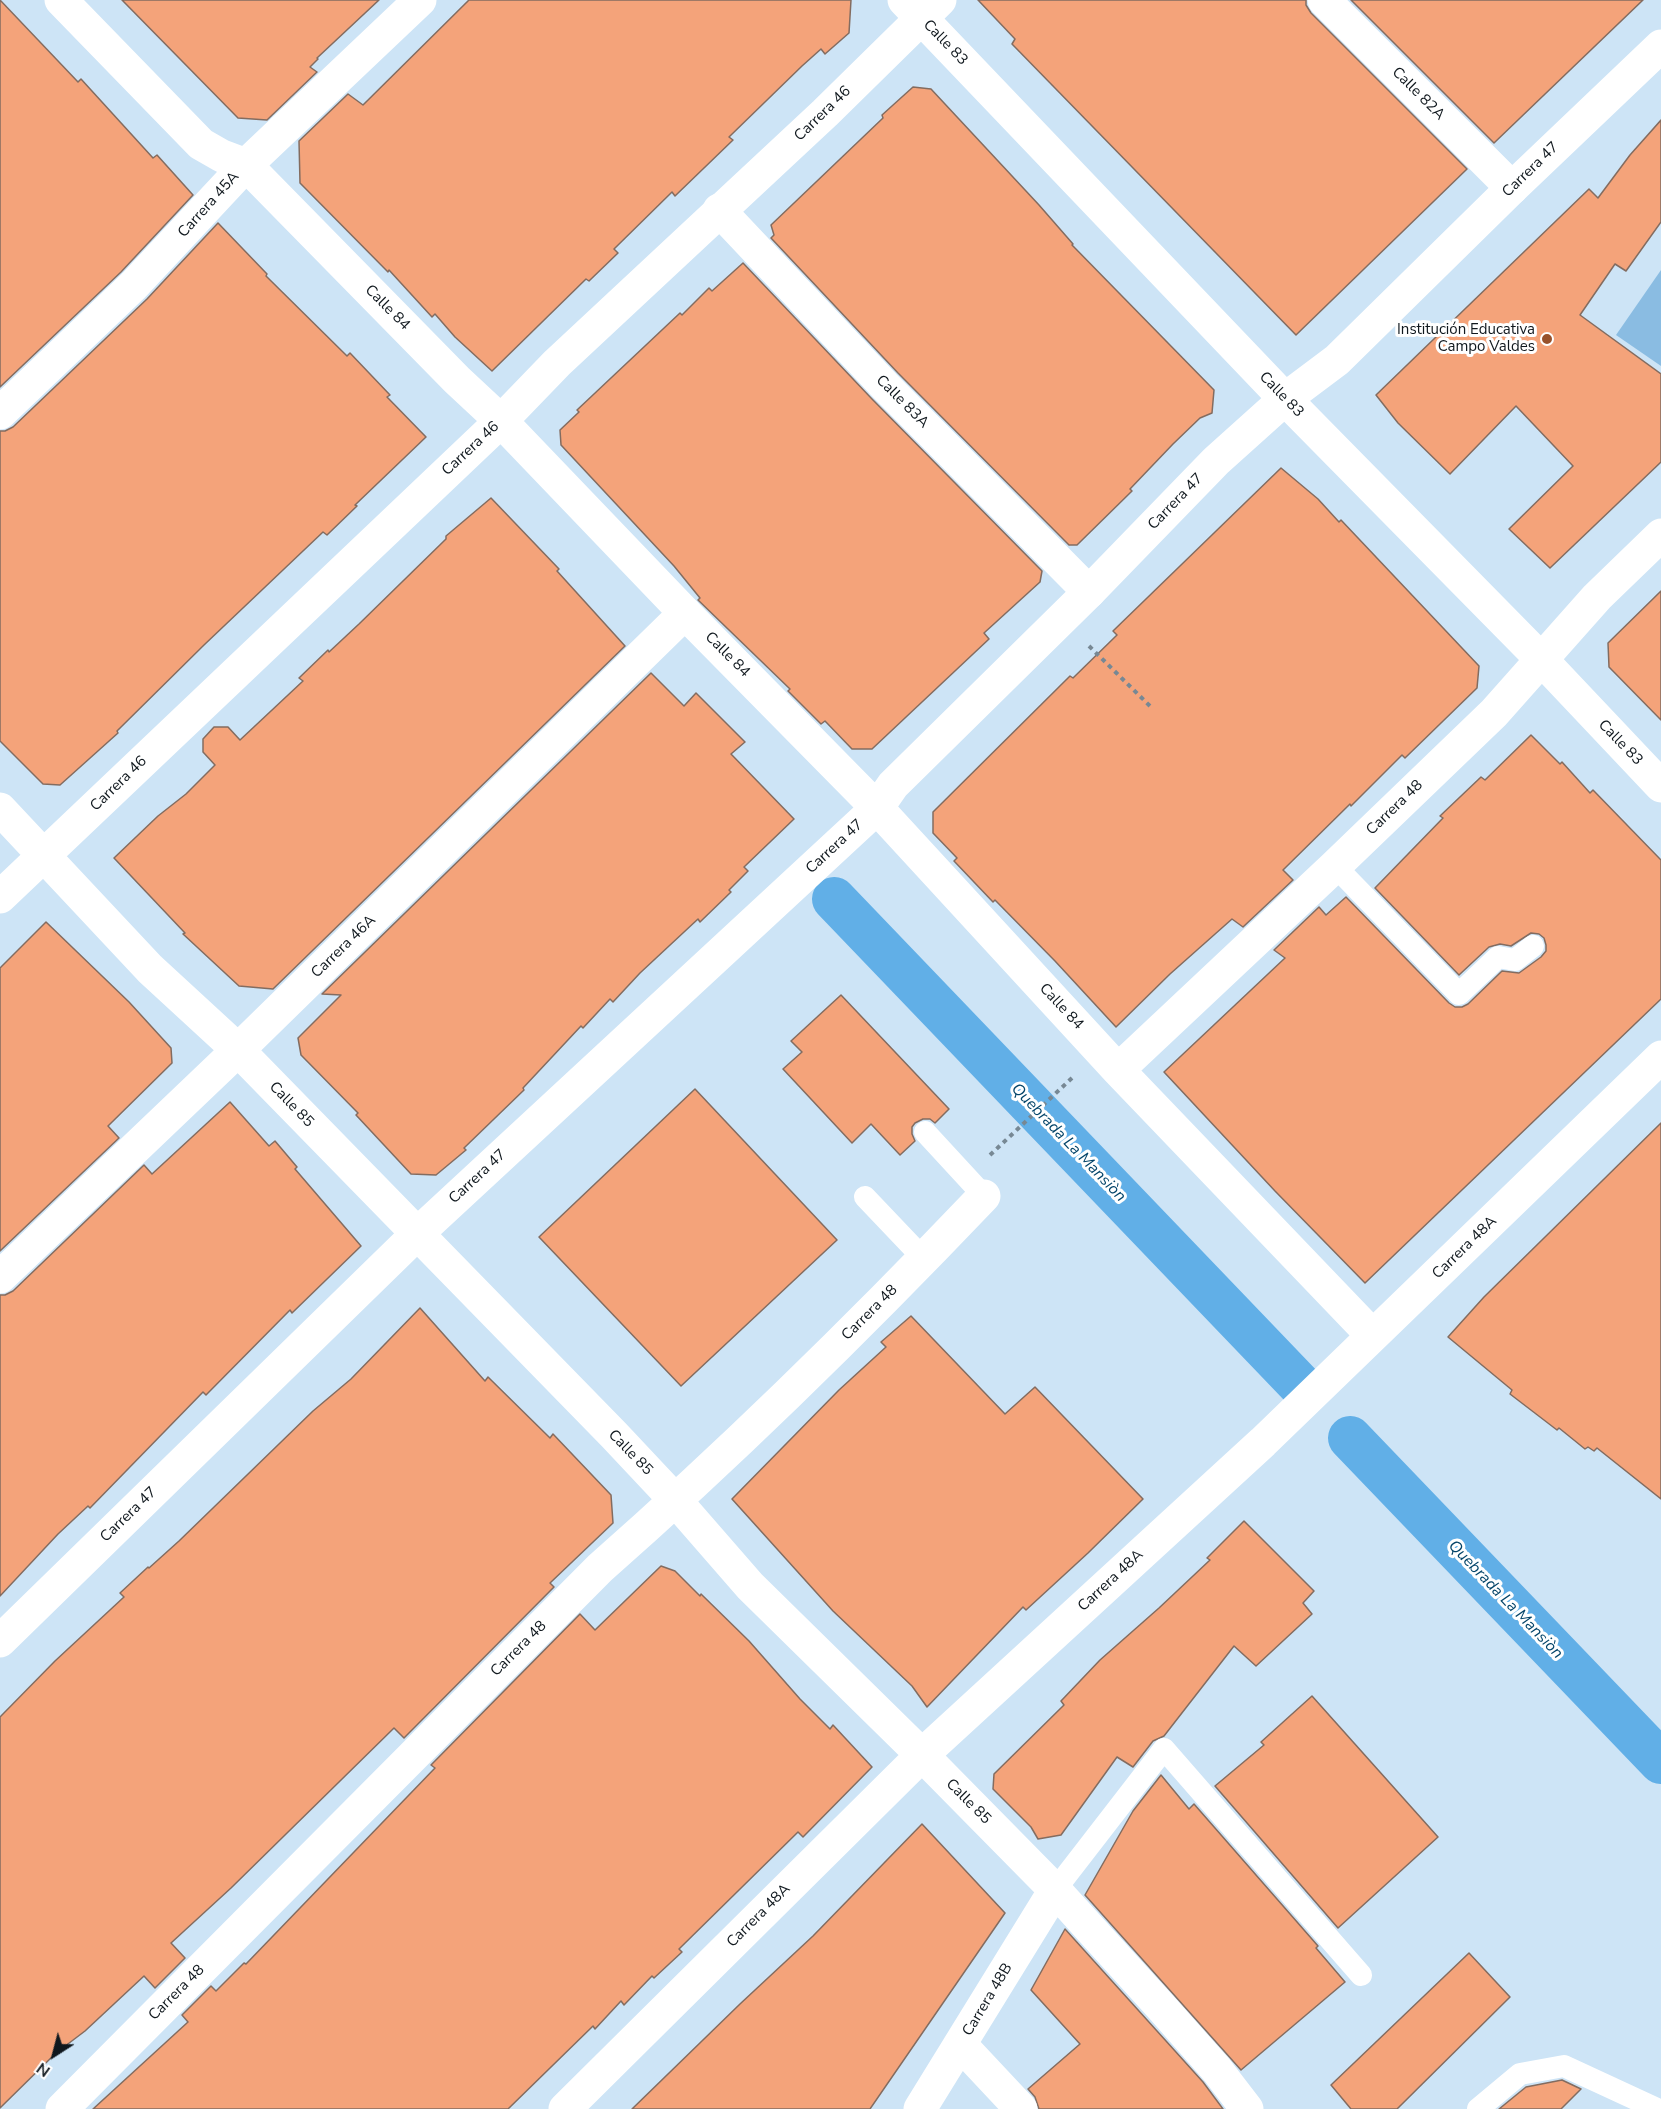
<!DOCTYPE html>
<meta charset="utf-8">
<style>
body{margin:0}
#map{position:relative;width:1661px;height:2109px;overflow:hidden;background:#cde4f6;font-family:"Nunito Sans",sans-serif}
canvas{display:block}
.north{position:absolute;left:24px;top:2025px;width:60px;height:60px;-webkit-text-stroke:4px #fff;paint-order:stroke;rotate:216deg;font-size:16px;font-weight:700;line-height:24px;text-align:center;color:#10181e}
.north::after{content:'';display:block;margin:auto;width:21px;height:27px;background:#10181e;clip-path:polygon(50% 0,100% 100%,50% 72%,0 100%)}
</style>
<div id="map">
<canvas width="1661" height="2109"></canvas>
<div class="north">N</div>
</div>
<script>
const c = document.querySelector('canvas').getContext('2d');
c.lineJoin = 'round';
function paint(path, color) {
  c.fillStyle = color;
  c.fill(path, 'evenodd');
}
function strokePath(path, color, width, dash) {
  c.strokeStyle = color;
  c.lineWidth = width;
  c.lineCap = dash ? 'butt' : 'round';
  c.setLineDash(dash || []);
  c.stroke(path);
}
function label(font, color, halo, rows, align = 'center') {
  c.font = font + ' "Nunito Sans",sans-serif';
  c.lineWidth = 6;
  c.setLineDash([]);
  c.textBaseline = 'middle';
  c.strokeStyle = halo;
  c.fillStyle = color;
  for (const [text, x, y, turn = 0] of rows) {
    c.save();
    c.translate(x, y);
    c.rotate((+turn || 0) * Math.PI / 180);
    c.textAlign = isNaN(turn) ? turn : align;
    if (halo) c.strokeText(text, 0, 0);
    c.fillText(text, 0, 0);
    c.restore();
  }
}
paint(new Path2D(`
 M 1661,270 L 1661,366 L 1616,335 Z`), '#8abce2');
strokePath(new Path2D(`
 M 834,899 L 1302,1387
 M 1350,1438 L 1661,1762`), '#61afe7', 44);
const building = new Path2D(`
 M 0,0 L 78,82 L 81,79 L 153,158 L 157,155 L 193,195 L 121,272 L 0,387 Z
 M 122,0 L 379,0 L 317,58 L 318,59 L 310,67 L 317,72 L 267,120 L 238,118 Z
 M 469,0 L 851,0 L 849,33 L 825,54 L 821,49 L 802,66 L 729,137 L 733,140 L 675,196 L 672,192 L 614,249 L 618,253 L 589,281 L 586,279 L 492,371 L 455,337 L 435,314 L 432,317 L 389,270 L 388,272 L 300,183 L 299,141 L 348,94 L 363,105 Z
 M 978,0 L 1306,0 L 1306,5 L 1311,13 L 1467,169 L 1296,335 L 1012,44 L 1015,39 Z
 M 1351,0 L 1643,0 L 1494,143 Z
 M 913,87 L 931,89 L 1039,205 L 1073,244 L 1072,245 L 1214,390 L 1212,413 L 1200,418 L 1173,444 L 1130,489 L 1132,491 L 1077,545 L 1069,545 L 898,373 L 771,238 L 774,235 L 771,225 L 883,118 L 882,115 Z
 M 1661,120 L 1661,222 L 1626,271 L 1615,264 L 1580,315 L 1661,374 L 1661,462 L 1550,568 L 1509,529 L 1573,466 L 1516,406 L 1450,474 L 1398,423 L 1376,395 L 1589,189 L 1598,198 L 1630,155 Z
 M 218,223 L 267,274 L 266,276 L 347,356 L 350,353 L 390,395 L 387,397 L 426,437 L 355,505 L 357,506 L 327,535 L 323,532 L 204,645 L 117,731 L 118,733 L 60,785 L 43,784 L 0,741 L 0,431 L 5,431 L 13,427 L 147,299 Z
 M 743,263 L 872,399 L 1042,571 L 1040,582 L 984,633 L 989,639 L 872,749 L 852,749 L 825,721 L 821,724 L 788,691 L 790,689 L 698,600 L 700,598 L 674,566 L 561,445 L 560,430 L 579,412 L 577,410 L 680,313 L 682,315 L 709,288 L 712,291 Z
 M 1281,468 L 1318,499 L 1339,522 L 1341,520 L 1479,666 L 1477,688 L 1405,758 L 1402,755 L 1351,806 L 1350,804 L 1283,870 L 1293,880 L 1243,927 L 1232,919 L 1170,974 L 1116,1027 L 1055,961 L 995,900 L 993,902 L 954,861 L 957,858 L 933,833 L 933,812 L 1070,676 L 1073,678 L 1117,635 L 1113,631 Z
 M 491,498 L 559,569 L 557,571 L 625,646 L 273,989 L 239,986 L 183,934 L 185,933 L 114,858 L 158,816 L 186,794 L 215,765 L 203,752 L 203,739 L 214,727 L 228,727 L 240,740 L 303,681 L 299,678 L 328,650 L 329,652 L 359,624 L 446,539 L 446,536 Z
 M 1661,591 L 1661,720 L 1609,667 L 1608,643 Z
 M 651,673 L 684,706 L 696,693 L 745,742 L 731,754 L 794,819 L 744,867 L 748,871 L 729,890 L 731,892 L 700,922 L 698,919 L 640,973 L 613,1002 L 610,999 L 583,1028 L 581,1026 L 523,1088 L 524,1090 L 464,1148 L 466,1150 L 436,1175 L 411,1174 L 356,1115 L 358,1113 L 301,1055 L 298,1038 L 341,995 L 322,994 Z
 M 1531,735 L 1560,764 L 1562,762 L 1590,793 L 1593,790 L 1661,860 L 1661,999 L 1365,1283 L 1275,1191 L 1164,1072 L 1285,958 L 1274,950 L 1319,907 L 1326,915 L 1346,897 L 1449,1003 L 1455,1007 L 1462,1007 L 1468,1004 L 1502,971 L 1519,973 L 1541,957 L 1546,951 L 1546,945 L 1544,938 L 1539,934 L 1531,933 L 1511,946 L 1500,944 L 1489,947 L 1459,975 L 1375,888 L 1443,818 L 1440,816 L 1481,777 L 1485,780 Z
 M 46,922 L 129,1002 L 171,1048 L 172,1063 L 108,1126 L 119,1138 L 0,1251 L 0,968 Z
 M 841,995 L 949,1109 L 935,1123 L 930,1119 L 923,1119 L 915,1123 L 912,1127 L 912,1134 L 915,1141 L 900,1155 L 871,1124 L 852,1143 L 783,1069 L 802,1052 L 791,1041 Z
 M 695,1089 L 837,1240 L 681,1386 L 539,1237 Z
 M 230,1102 L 269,1146 L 275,1141 L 297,1167 L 295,1169 L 361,1246 L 292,1313 L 290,1310 L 206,1395 L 203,1392 L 90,1508 L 88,1506 L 58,1534 L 0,1596 L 0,1295 L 5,1295 L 13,1291 L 144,1165 L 152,1174 Z
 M 1661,1123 L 1661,1499 L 1597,1448 L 1594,1451 L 1588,1447 L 1585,1449 L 1559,1428 L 1557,1430 L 1510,1394 L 1512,1390 L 1448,1337 L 1484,1297 Z
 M 420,1308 L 485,1381 L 488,1377 L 550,1438 L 553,1434 L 611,1495 L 613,1523 L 550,1583 L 554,1587 L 404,1738 L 394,1728 L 231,1888 L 171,1943 L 185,1958 L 155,1988 L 144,1976 L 85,2031 L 56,2053 L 0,2108 L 0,1717 L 55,1661 L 124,1597 L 120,1593 L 148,1567 L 149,1568 L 179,1541 L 313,1411 L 351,1379 Z
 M 911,1316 L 1005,1414 L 1035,1387 L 1143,1499 L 1088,1553 L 1026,1610 L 1023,1607 L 927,1707 L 912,1686 L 833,1611 L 732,1499 L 839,1390 L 886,1347 L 881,1342 Z
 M 1244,1521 L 1314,1591 L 1303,1603 L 1312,1614 L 1256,1666 L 1234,1646 L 1164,1736 L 1153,1741 L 1133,1767 L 1117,1757 L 1061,1835 L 1038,1839 L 1031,1827 L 993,1789 L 994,1774 L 1064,1705 L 1061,1701 L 1100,1660 L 1159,1608 L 1210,1560 L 1207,1558 Z
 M 661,1566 L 675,1571 L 700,1596 L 701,1594 L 749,1641 L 800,1699 L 830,1729 L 833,1725 L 872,1767 L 803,1837 L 798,1832 L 679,1949 L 682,1952 L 654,1978 L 652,1976 L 624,2005 L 621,2001 L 595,2029 L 593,2026 L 508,2109 L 93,2109 L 188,2022 L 182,2015 L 211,1986 L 216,1991 L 244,1963 L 246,1964 L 435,1768 L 431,1765 L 580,1614 L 595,1630 Z
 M 1312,1696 L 1438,1837 L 1338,1928 L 1215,1786 L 1264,1745 L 1261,1742 Z
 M 1161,1775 L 1189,1809 L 1194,1804 L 1318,1946 L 1316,1948 L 1345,1982 L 1241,2070 L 1085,1895 L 1133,1811 Z
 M 922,1824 L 1005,1913 L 870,2109 L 632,2109 L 740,2004 L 813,1936 Z
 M 1065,1929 L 1203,2082 L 1223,2109 L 1039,2109 L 1035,2097 L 1028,2089 L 1080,2044 L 1031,1990 Z
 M 1469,1953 L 1510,1997 L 1397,2109 L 1351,2109 L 1331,2085 Z
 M 1562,2080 L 1581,2089 L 1561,2109 L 1499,2109 L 1526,2087 Z`);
paint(building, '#f4a37a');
strokePath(building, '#836c60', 1.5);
strokePath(new Path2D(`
 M 1089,646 L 1153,709
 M 990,1155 L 1072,1078`), '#778894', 4, [4.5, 4.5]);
strokePath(new Path2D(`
 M 1335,866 L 1459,994 L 1498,957 L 1515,960 L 1533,946
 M 925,1132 L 984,1196
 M 865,1197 L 924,1259
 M 1055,1890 L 1164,1749 L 1361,1975
 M 1478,2109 L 1520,2074 L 1564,2066 L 1657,2109`), '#fff', 22);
strokePath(new Path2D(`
 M 904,0 L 1285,399 L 1541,659 L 1661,786
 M 1324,0 L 1512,188
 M 719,210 L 885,386 L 1089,592
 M 0,413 L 134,285 L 246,165 L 420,0
 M 877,808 L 1118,1070 L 1372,1335
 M 0,809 L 150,969 L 238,1050 L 614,1435 L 676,1501 L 750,1586 L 922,1755 L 1055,1890 L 1163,2009 L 1217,2070 L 1247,2109
 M 0,897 L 501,421
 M 1118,1070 L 1335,866 L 1494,713 L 1597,597 L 1661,535
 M 0,1277 L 238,1050 L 685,613
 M 961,2045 L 1021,2109
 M 62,2109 L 600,1568 C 734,1450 861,1325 984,1196
 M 565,2109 L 922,1755 L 1263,1442 L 1661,1057
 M 920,2109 L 1055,1890`), '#fff', 33);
strokePath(new Path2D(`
 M 61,0 L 201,144 L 222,156 L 246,165 L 457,380 L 501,421 L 685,613 L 877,808
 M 501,421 L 557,363 L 825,113 L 940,0
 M 0,1641 L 417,1234 L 877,808 L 893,785 L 1089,592 L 1216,461 L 1285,399 L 1337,360 L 1512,188 L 1661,46`), '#fff', 33);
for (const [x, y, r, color] of [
 [1547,339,6,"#98512b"]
]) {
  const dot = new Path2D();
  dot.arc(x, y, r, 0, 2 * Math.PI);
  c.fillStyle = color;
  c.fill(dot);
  strokePath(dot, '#fff', 2);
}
label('15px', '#10181e', '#fff', [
 ["Calle 83",945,43,46],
 ["Calle 82A",1418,94,45],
 ["Carrera 46",823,114,-44],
 ["Carrera 47",1531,170,-44],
 ["Carrera 45A",209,205,-48],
 ["Calle 84",387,308,45],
 ["Calle 83",1281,395,46],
 ["Calle 83A",902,402,45],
 ["Carrera 46",471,449,-43],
 ["Carrera 47",1176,502,-46],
 ["Calle 84",727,655,45],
 ["Calle 83",1620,743,46],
 ["Carrera 46",119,784,-44],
 ["Carrera 48",1395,808,-44],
 ["Carrera 47",835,847,-43],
 ["Carrera 46A",344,947,-44],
 ["Calle 84",1061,1007,47],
 ["Calle 85",291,1105,46],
 ["Carrera 47",478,1177,-43],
 ["Carrera 48A",1465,1248,-44],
 ["Carrera 48",870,1313,-45],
 ["Calle 85",630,1453,46],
 ["Carrera 47",129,1515,-44],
 ["Carrera 48A",1111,1581,-43],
 ["Carrera 48",519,1649,-45],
 ["Calle 85",968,1802,45],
 ["Carrera 48A",759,1916,-45],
 ["Carrera 48",177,1993,-45],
 ["Carrera 48B",988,2000,-59]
]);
label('15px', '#10181e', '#fff', [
 ["Institución Educativa",1535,330],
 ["Campo Valdes",1535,347]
], 'right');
label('italic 16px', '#034469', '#fff', [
 ["Quebrada La Mansiòn",1068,1143,46],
 ["Quebrada La Mansiòn",1505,1600,46]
]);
</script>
